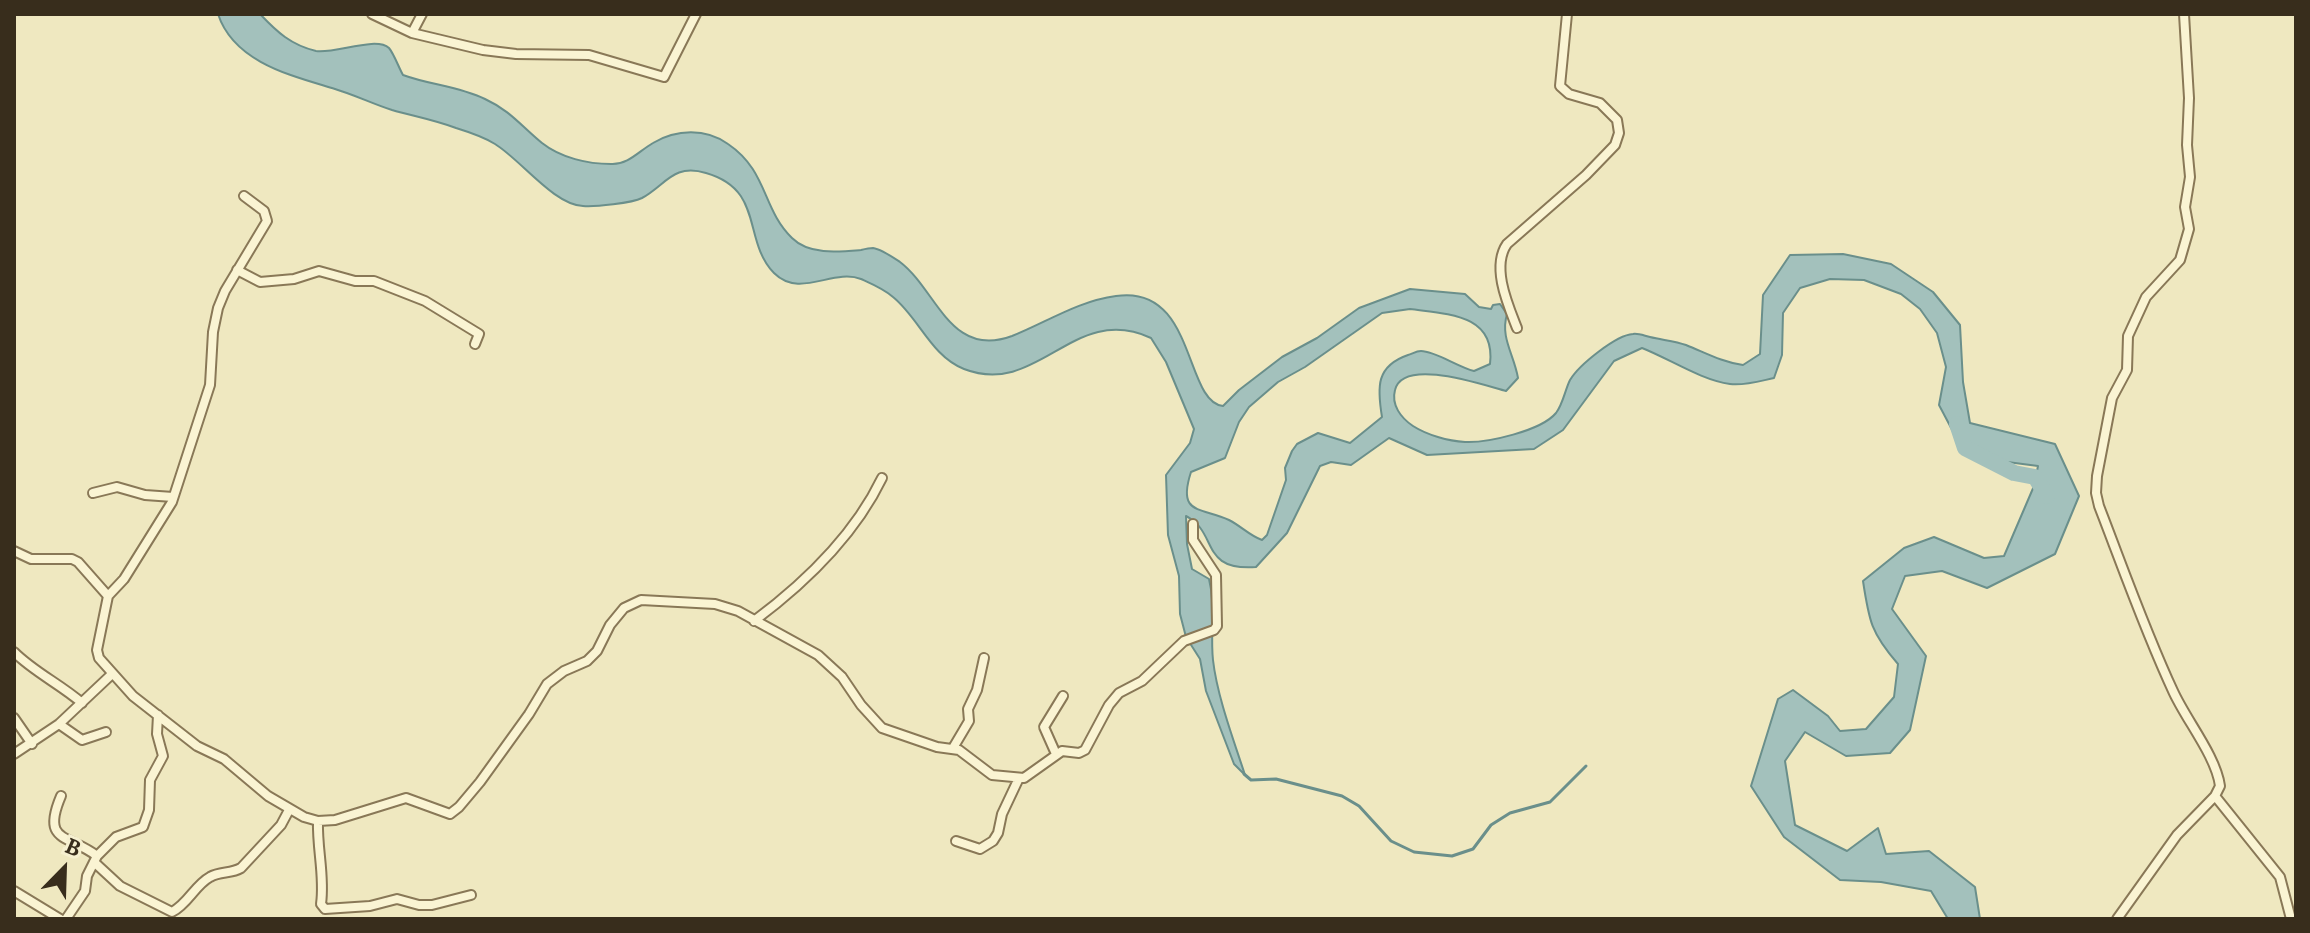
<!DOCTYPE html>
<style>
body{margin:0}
#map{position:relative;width:2310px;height:933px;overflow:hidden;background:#efe8c0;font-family:Lora,serif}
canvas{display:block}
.frame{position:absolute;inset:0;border:16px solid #382d1c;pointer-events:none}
.north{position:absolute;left:24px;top:829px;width:80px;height:80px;-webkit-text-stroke:6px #f6f0d0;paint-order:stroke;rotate:23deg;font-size:22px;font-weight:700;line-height:32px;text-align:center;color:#382d1c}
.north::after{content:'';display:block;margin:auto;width:28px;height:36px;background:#382d1c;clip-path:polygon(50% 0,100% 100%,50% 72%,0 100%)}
</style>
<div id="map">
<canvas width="2310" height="933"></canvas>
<div class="frame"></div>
<div class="north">B</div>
</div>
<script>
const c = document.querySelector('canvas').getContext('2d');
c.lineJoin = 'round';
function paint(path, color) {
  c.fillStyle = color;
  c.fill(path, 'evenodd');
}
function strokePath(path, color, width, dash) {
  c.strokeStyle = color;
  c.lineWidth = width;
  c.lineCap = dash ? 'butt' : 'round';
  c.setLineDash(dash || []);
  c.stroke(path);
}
const water = new Path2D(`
 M 218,14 L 260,14 C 277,32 291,45 316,51 C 335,54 376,36 389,48 C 394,54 399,68 403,75 C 430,85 458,86 485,99 C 511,111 521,126 542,143 C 561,158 588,164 611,164 C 628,165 639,151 653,143 C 676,129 706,128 728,144 C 768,171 762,209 792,238 C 809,255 838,252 861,250 C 865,249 869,248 873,248 C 881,249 894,258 900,262 C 937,290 950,359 1012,336 C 1047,322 1078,301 1116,296 C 1196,284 1184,402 1223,406 L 1239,390 L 1282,357 L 1317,338 L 1359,308 L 1410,289 L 1465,294 L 1479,307 L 1491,309 L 1493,305 L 1500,304 L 1507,314 C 1500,338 1514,354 1518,378 L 1506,391 C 1483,385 1403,357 1395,390 C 1391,405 1401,418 1413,426 C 1427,435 1448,441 1465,442 C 1487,443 1541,431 1556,413 C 1563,404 1565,390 1570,380 C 1579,365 1616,335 1633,334 C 1638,333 1645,336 1650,337 C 1662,340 1675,341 1686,345 C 1706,353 1722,362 1743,365 L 1760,354 L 1763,295 L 1790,255 L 1843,254 L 1891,264 L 1933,292 L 1960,325 L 1963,382 L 1970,423 L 2055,444 L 2079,496 L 2055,554 L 1987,588 L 1942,571 L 1905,576 L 1892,609 L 1926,656 L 1910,730 L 1890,753 L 1846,756 L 1805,732 L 1785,761 L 1795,825 L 1847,851 L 1878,828 L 1886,854 L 1929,851 L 1975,887 L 1980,919 L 1948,919 L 1931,891 L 1881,882 L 1840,880 L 1784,837 L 1751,786 L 1778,699 L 1793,690 L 1828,716 L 1840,731 L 1866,729 L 1894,697 L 1898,664 C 1871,633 1869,621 1863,581 L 1904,548 L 1934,537 L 1984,558 L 2004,556 L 2034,486 L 2038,466 L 1992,460 L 1958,441 L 1939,405 L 1946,367 L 1937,333 L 1920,309 L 1901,294 L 1864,280 L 1830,279 L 1800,288 L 1783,313 L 1782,355 L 1774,378 C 1760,381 1744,386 1730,384 C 1701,380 1670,359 1642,348 L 1614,361 L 1563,430 L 1534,449 L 1427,455 L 1389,438 L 1351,465 L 1331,462 L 1320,466 L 1287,533 L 1256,567 C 1199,571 1219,533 1186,516 L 1187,544 L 1192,569 L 1209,579 C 1216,606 1210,633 1213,660 C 1217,696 1234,741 1245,775 L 1234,764 L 1206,691 L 1200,659 L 1186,637 L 1180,614 L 1179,576 L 1168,535 L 1166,475 L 1190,443 L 1194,429 L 1166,362 L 1151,338 C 1073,302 1039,398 964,369 C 931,356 919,318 893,297 C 884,289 872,284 861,279 C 833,268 800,299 774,273 C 742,240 765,190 706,173 C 673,163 666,185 642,198 C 632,203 595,207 583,206 C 554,205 521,160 495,144 C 484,137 469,132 456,128 C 435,120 413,116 392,110 C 373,104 355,95 335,89 C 293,76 234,63 218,14 ZM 1410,309 C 1447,314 1496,314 1490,364 L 1474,371 C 1458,367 1435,351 1421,351 C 1416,351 1412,354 1408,355 C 1376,366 1377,387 1382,417 L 1350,443 L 1318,433 L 1297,444 L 1292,451 L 1285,468 L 1286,480 L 1267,535 L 1262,540 C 1250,536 1241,526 1229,520 C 1200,507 1177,515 1191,472 L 1225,458 L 1239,422 L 1249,407 L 1278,382 L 1305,367 L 1382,313 Z`);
paint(water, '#a3c1bc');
strokePath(water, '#6a8f8b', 2);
strokePath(new Path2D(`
 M 1244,774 L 1251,780 L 1276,779 L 1342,796 L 1359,806 L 1391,841 L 1414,852 L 1452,856 L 1473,849 L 1491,825 L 1510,813 L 1550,802 L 1586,766`), '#6a8f8b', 3);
strokePath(new Path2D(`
 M 1957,424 L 1965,448 L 2014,473 L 2035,477 L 2047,496`), '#a3c1bc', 16);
const minor = new Path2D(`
 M 372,14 L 412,33 L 483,50 L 516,54 L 589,55 L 664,77 L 696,14
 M 412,33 L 422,14
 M 244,196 L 264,211 L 267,221 L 225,291 L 218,308 L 213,332 L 210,385 L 172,502 L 124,579 L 108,596 L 97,650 L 99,658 L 133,696 L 197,746 L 224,759 L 268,796 L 304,817 L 318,821 L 335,820 L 406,798 L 450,814 L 459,807 L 480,782 L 529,714 L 547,684 L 564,671 L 587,661 L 597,651 L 610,625 L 624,608 L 641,600 L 715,604 L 738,611 L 818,655 L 842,677 L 861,705 L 882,728 L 937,747 L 959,750 L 992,775 L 1024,778 L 1062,751 L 1079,753 L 1085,750 L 1109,705 L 1119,693 L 1142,681 L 1184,641 L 1214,630 L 1217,626 L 1216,575 L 1193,540 L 1193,524
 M 237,270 L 260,282 L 294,279 L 319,271 L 355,281 L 374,281 L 425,301 L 479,334 L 475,344
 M 1517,328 C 1508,305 1491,267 1507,244 L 1586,175 L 1615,145 L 1619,133 L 1617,120 L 1600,103 L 1569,94 L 1560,86 L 1567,14
 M 93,493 L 117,487 L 145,495 L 173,497
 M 14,551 L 31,559 L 72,559 L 78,562 L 108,596
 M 754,621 C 805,583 854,536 882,478
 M 14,652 C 34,672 60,684 82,703
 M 14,718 L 32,744
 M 59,724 L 82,740 L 106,732
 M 953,748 L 969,721 L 968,709 L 977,690 L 984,658
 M 14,754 L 59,724 L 112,674
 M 1056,754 L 1044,727 L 1063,696
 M 61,796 C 41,843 68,834 97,856
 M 2215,796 L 2280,877 L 2291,919
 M 318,821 C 317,850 325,876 321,904 L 325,909 L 370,906 L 397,899 L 419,905 L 432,905 L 471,895
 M 956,841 L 980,849 L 993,841 L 998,833 L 1002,814 L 1019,778
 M 94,862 L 120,886 L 172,912 C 188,904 195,885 210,877 C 220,871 231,874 241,868 L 281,825 L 289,810
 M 14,891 L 60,919
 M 66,919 L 85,891 L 87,876 L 97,856 L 116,837 L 143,827 L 149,810 L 150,780 L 163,756 L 157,734 L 158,715
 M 2117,919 L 2177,835 L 2215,796 L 2220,786 C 2216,756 2186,720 2173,691 C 2145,631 2123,568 2099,506 L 2096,493 L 2097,476 L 2112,398 L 2127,370 L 2128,336 L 2146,297 L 2180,260 L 2189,229 L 2185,207 L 2190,177 L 2187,145 L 2189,98 L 2184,14`);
strokePath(minor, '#897857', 12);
strokePath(minor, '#faf4d3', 8);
</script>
